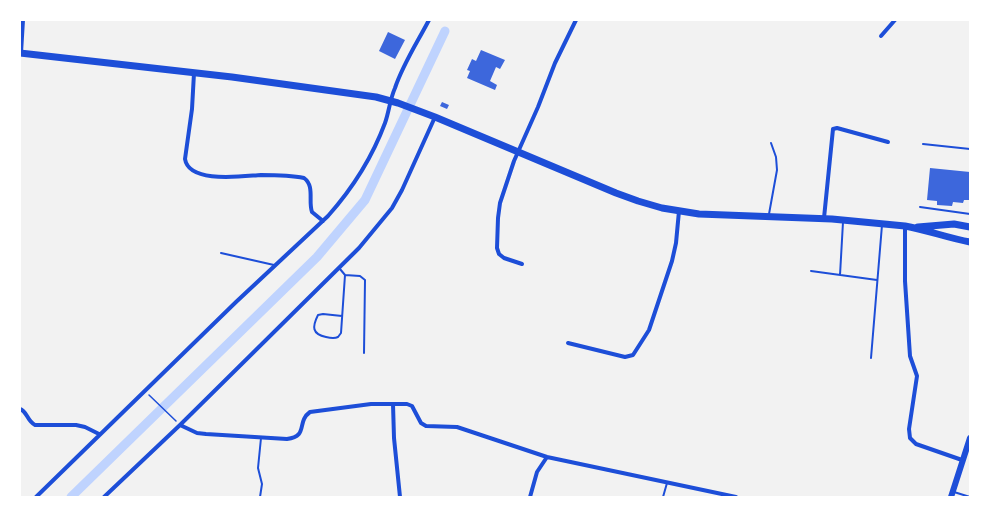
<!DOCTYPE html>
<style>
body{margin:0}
#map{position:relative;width:990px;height:517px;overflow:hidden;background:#f2f2f2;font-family:"Work Sans",sans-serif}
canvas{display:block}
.frame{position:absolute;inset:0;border:21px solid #fff;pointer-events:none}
</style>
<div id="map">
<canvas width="990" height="517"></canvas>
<div class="frame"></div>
</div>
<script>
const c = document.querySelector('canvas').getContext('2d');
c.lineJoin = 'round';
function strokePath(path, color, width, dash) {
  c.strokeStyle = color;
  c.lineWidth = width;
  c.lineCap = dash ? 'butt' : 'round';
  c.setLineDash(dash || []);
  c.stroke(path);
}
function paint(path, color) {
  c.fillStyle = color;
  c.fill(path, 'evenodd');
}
strokePath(new Path2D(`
 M 71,497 L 317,257 L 365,200 L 445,31`), '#bfd3fe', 9);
paint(new Path2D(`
 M 388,32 L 405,40 L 395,59 L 379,51 Z
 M 481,50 L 505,60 L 500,69 L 496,67 L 490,81 L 497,85 L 495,90 L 467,78 L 470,71 L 467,70 L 472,59 L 476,61 Z
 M 442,102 L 449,105 L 447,109 L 440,106 Z
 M 930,168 L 970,172 L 970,200 L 964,200 L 963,203 L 953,202 L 952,206 L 937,205 L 937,201 L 927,200 Z`), '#3d67dc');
strokePath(new Path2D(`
 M 149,395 L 176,421`), '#1d4ed8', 1.5);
strokePath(new Path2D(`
 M 923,144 L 970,149
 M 920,207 L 970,214
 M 769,214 L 777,170 L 776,157 L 771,143
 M 221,253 L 274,265
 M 340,269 L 345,275 L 360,276 L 365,280 L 364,353
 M 811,271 L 877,280
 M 840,275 L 843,222
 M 342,316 L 323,314 L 318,315 C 312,327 312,334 326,337 C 330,338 334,339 338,337 L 341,333 L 345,275
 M 871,358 L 882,225
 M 954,492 L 970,497
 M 260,497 L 262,484 L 258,468 L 261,438
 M 663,497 L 667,483`), '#1d4ed8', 2);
strokePath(new Path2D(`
 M 881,36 L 895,20
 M 21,53 L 23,20
 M 194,73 L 192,109 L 185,159 C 189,184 243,176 261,175 C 274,175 290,175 304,178 C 315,186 308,201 312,212 L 323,221
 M 824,218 L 833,129 L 837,128 L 888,142
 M 905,226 L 905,281 L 910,356 L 917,376 L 909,429 L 910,438 L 916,444 L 962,460
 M 522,264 L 504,258 L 499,254 L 497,248 L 498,218 L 500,203 L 514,161 L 538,107 L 555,63 L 576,20
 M 568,343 L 625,357 L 633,355 L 649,330 L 672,261 L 676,243 L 679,211
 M 393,404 L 394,438 L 400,497
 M 20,409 C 27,411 27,421 35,425 L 76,425 L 85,427 L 99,434
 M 180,425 L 197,433 L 206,434 L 287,439 C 309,436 296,422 310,412 L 371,404 L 407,404 L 412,406 L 421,423 L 426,426 L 457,427 L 547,457 L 736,497
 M 36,497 L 236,302 L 328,216 C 352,189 372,158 385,123 C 389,112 390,99 395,88 C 403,64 417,43 429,20
 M 104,497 L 180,425 L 359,248 L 392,208 L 402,190 L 435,117
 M 530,497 L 537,472 L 547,457`), '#1d4ed8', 4);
strokePath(new Path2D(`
 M 951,497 L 970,438`), '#1d4ed8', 6);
strokePath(new Path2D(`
 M 20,53 L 232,77 L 376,97 L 398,103 L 435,117 L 616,193 L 638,201 L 662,208 L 699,214 L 832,219 L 905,226 C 927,230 948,238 970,242
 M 918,227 L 954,224 L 970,227`), '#1d4ed8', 7);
</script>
